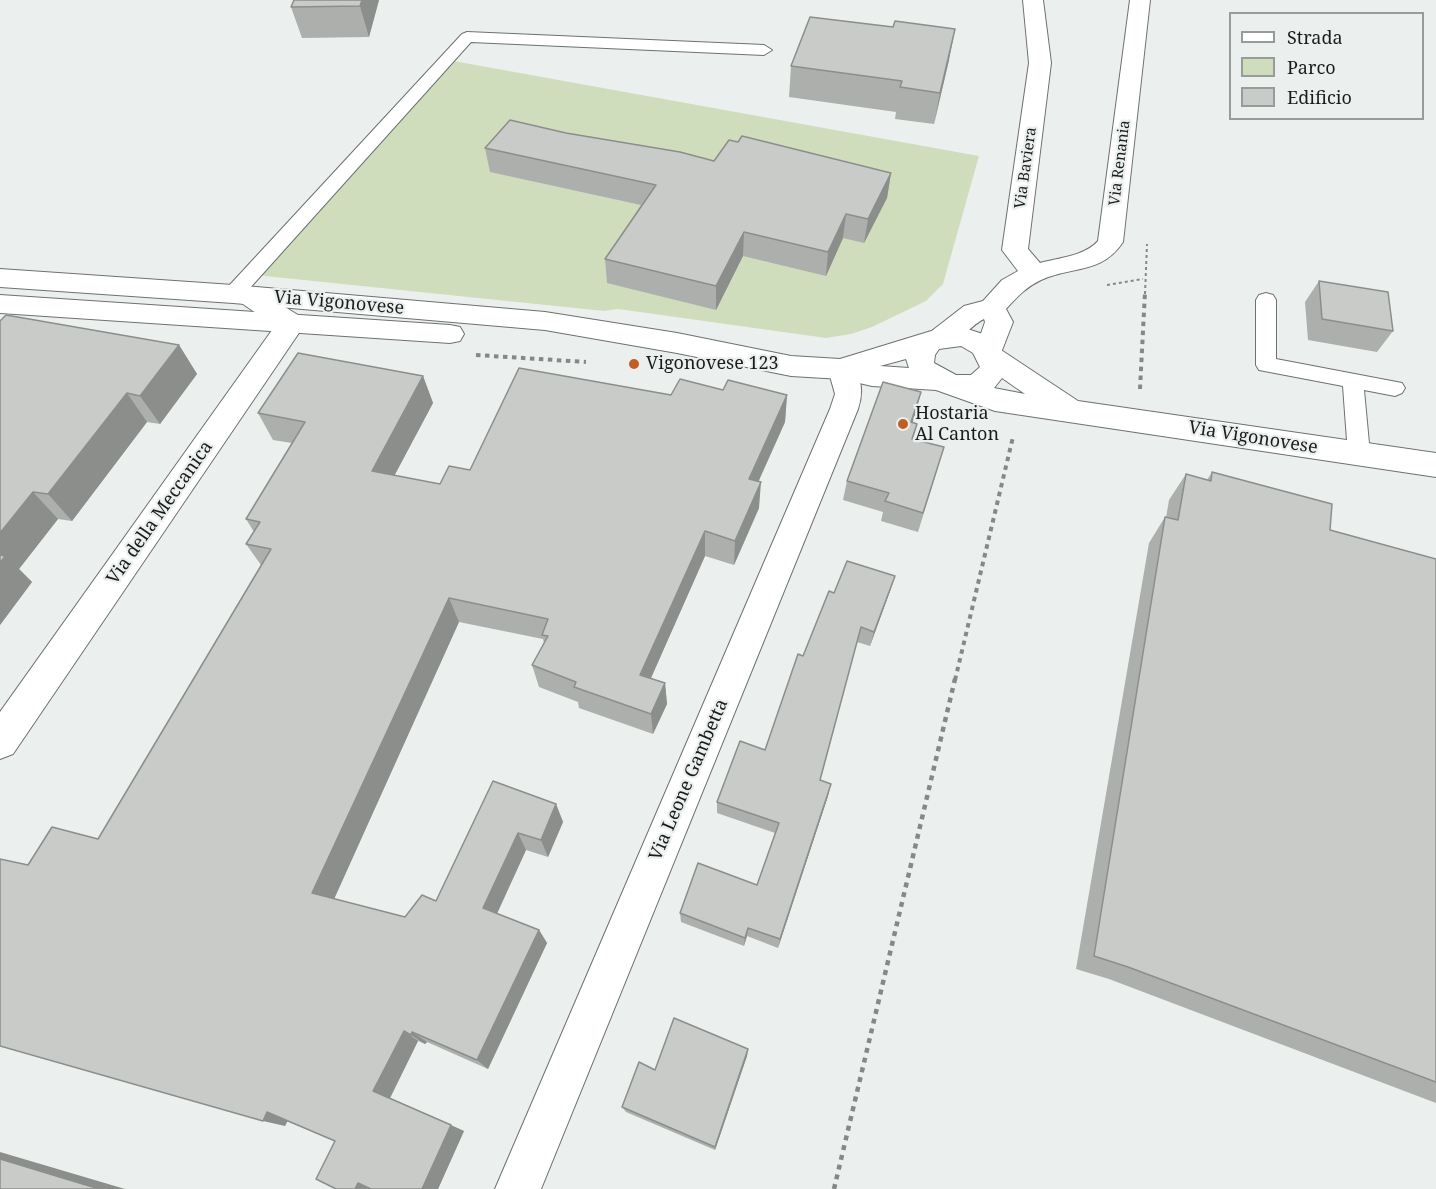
<!DOCTYPE html>
<style>
body{margin:0}
#map{position:relative;width:1436px;height:1189px;overflow:hidden;background:#ebf0ee;font-family:"Noto Serif",serif}
canvas{display:block}
.legend{position:absolute;left:1229px;top:12px;width:195px;height:108px;box-sizing:border-box;background:#ebf0ee;border:2px solid #979b9a;margin:0;padding:8px 10px;list-style:none;font-size:18px;color:#1a1c1b}
.legend li{display:flex;align-items:center;gap:12px;height:30px}
.legend b{width:30px;border:2px solid #979b9a}
</style>
<div id="map">
<canvas width="1436" height="1189"></canvas>
<ul class="legend">
<li><b style="height:8px;background:#fff"></b>Strada</li>
<li><b style="height:16px;background:#d0ddbc"></b>Parco</li>
<li><b style="height:16px;background:#c8cbc8"></b>Edificio</li>
</ul>
</div>
<script>
const c = document.querySelector('canvas').getContext('2d');
c.lineJoin = 'round';
function paint(path, color) {
  c.fillStyle = color;
  c.fill(path, 'evenodd');
}
function strokePath(path, color, width, dash) {
  c.strokeStyle = color;
  c.lineWidth = width;
  c.lineCap = dash ? 'butt' : 'round';
  c.setLineDash(dash || []);
  c.stroke(path);
}
function label(font, color, halo, rows, align = 'center') {
  c.font = font + ' "Noto Serif",serif';
  c.lineWidth = 4.5;
  c.setLineDash([]);
  c.textBaseline = 'middle';
  c.strokeStyle = halo;
  c.fillStyle = color;
  for (const [text, x, y, turn = 0] of rows) {
    c.save();
    c.translate(x, y);
    c.rotate((+turn || 0) * Math.PI / 180);
    c.textAlign = isNaN(turn) ? turn : align;
    if (halo) c.strokeText(text, 0, 0);
    c.fillText(text, 0, 0);
    c.restore();
  }
}
paint(new Path2D(`
 M 448,60 L 979,156 L 943,284 L 926,301 L 872,327 L 851,334 L 826,338 L 618,309 L 604,311 L 255,275 Z`), '#d0ddbc');
const service = new Path2D(`
 M 467,32 L 764,45 L 772,50 L 764,55 L 471,42 L 240,299 L 233,300 L 226,299 L 223,294 L 226,289 L 462,34 Z
 M 1266,293 L 1273,295 L 1276,300 L 1276,359 L 1402,383 L 1405,388 L 1402,393 L 1395,396 L 1364,390 L 1370,454 L 1367,460 L 1359,462 L 1351,460 L 1348,454 L 1343,386 L 1259,370 L 1256,365 L 1256,300 L 1259,295 Z`);
const minor = new Path2D(`
 M 1023,0 L 1043,0 L 1051,63 L 1028,249 L 1040,263 C 1058,258 1085,256 1098,241 L 1130,0 L 1150,0 L 1123,242 C 1102,274 1072,266 1041,280 C 1026,287 1017,297 1006,309 L 1013,322 L 999,358 L 989,361 L 979,358 L 975,351 L 985,322 L 984,319 C 965,328 958,351 933,344 L 929,337 L 933,330 L 964,306 L 983,301 L 1002,280 L 1018,271 L 1002,250 L 1029,63 Z
 M 249,287 L 258,290 L 301,317 L 305,324 L 13,754 L 0,759 L 0,712 L 275,326 L 240,302 L 236,296 L 240,290 Z
 M 842,359 L 852,362 C 861,378 864,391 858,409 L 541,1189 L 495,1189 L 830,409 L 835,394 L 828,369 L 832,362 Z`);
const secondary = new Path2D(`
 M 0,269 L 233,285 L 545,312 L 677,333 L 791,356 L 840,359 L 941,328 L 961,327 L 986,335 L 1001,350 L 1078,401 L 1436,453 L 1436,477 L 995,411 L 936,390 L 872,386 L 842,379 L 791,376 L 677,353 L 545,330 L 233,303 L 0,287 ZM 961,346 L 973,353 L 980,367 L 971,375 L 956,375 L 934,363 L 935,355 L 939,349 ZM 906,359 L 909,368 L 880,366 ZM 1002,378 L 1025,394 L 994,388 Z
 M 0,295 L 450,325 L 460,327 L 464,334 L 460,341 L 450,343 L 0,313 Z`);
strokePath(service, '#6d7170', 2);
strokePath(minor, '#6d7170', 2);
strokePath(secondary, '#6d7170', 2);
strokePath(new Path2D(`
 M 1107,285 L 1143,279
 M 1145,294 L 1147,244`), '#858887', 2, [3, 3]);
strokePath(new Path2D(`
 M 476,355 L 586,362
 M 1140,389 L 1145,292
 M 955,680 L 1013,437`), '#858887', 4, [4.5, 4.5]);
strokePath(new Path2D(`
 M 834,1189 L 955,679`), '#858887', 4.5, [5, 5]);
paint(service, '#fff');
paint(minor, '#fff');
paint(secondary, '#fff');
paint(new Path2D(`
 M 379,0 L 369,37 L 302,38 L 291,7 Z
 M 949,60 L 934,124 L 895,119 L 896,112 L 789,97 L 791,66 Z
 M 566,133 L 714,161 L 891,173 L 887,198 L 864,243 L 843,238 L 826,276 L 743,256 L 716,310 L 607,283 L 605,259 L 641,205 L 490,172 L 485,148 Z
 M 1319,281 L 1393,331 L 1377,352 L 1308,340 L 1305,302 Z
 M 6,315 L 179,345 L 197,374 L 160,424 L 147,422 L 72,521 L 58,519 L 19,569 L 32,582 L 0,625 Z
 M 423,376 L 433,403 L 394,476 L 440,484 L 470,470 L 671,395 L 723,390 L 787,395 L 785,422 L 758,482 L 759,508 L 734,565 L 705,556 L 651,678 L 665,683 L 667,704 L 653,734 L 579,708 L 578,702 L 539,687 L 532,665 L 544,643 L 543,639 L 459,622 L 334,899 L 405,917 L 436,901 L 493,781 L 556,804 L 563,822 L 548,857 L 526,850 L 497,914 L 539,930 L 547,943 L 488,1069 L 427,1042 L 425,1044 L 418,1041 L 390,1098 L 464,1131 L 438,1189 L 336,1189 L 335,1141 L 287,1121 L 285,1126 L 28,865 L 98,839 L 261,565 L 246,544 L 254,532 L 246,519 L 292,443 L 273,440 L 258,413 Z
 M 921,392 L 912,423 L 917,424 L 913,439 L 938,467 L 918,532 L 881,521 L 883,512 L 843,500 L 847,481 Z
 M 1212,472 L 1330,530 L 1436,559 L 1436,1103 L 1109,979 L 1076,969 L 1149,543 L 1165,517 L 1166,518 L 1169,500 L 1186,474 L 1207,480 Z
 M 895,576 L 890,591 L 870,646 L 857,642 L 820,781 L 828,796 L 778,948 L 747,936 L 744,946 L 681,922 L 680,913 L 757,885 L 775,833 L 717,813 L 717,802 L 765,750 L 803,656 Z
 M 748,1049 L 747,1056 L 715,1150 L 626,1112 L 622,1107 L 655,1070 Z`), '#acafac');
paint(new Path2D(`
 M 362,0 L 379,0 L 369,37 L 360,6 Z
 M 955,29 L 949,60 L 934,124 L 940,93 Z
 M 891,173 L 887,198 L 864,243 L 868,219 Z
 M 846,214 L 843,238 L 826,276 L 828,252 Z
 M 744,232 L 743,256 L 716,310 L 716,286 Z
 M 179,345 L 197,374 L 160,424 L 140,396 Z
 M 423,376 L 433,403 L 383,497 L 372,471 Z
 M 921,392 L 916,412 L 906,442 L 911,422 Z
 M 127,393 L 147,422 L 72,521 L 48,494 Z
 M 787,395 L 785,422 L 748,505 L 749,479 Z
 M 761,482 L 759,508 L 734,565 L 735,541 Z
 M 33,492 L 58,519 L 19,569 L 32,582 L 0,625 L 0,533 Z
 M 705,531 L 705,556 L 643,696 L 640,675 Z
 M 895,576 L 890,591 L 870,646 L 874,632 Z
 M 449,598 L 459,622 L 330,908 L 312,893 Z
 M 665,683 L 667,704 L 653,734 L 651,714 Z
 M 831,784 L 828,796 L 778,948 L 780,939 Z
 M 556,804 L 563,822 L 548,857 L 541,840 Z
 M 518,833 L 526,850 L 493,922 L 483,908 Z
 M 748,928 L 747,936 L 744,946 L 745,938 Z
 M 539,930 L 547,943 L 488,1069 L 477,1060 Z
 M 404,1031 L 418,1041 L 390,1098 L 464,1131 L 438,1189 L 422,1189 L 373,1091 Z
 M 412,1032 L 427,1042 L 425,1044 L 411,1035 Z
 M 748,1049 L 747,1056 L 715,1150 L 715,1147 Z
 M 267,1112 L 289,1118 L 285,1126 L 263,1121 Z
 M 0,1152 L 125,1189 L 99,1189 L 0,1159 Z
 M 358,1183 L 374,1189 L 355,1189 Z`), '#8c8e8c');
const building = new Path2D(`
 M 294,0 L 362,0 L 360,6 L 291,7 Z
 M 810,17 L 893,27 L 895,21 L 955,29 L 940,93 L 900,87 L 902,81 L 791,66 Z
 M 510,120 L 566,133 L 680,152 L 714,161 L 729,140 L 738,142 L 742,136 L 891,173 L 868,219 L 846,214 L 828,252 L 744,232 L 716,286 L 605,259 L 656,185 L 485,148 Z
 M 1319,281 L 1388,292 L 1393,331 L 1322,319 Z
 M 6,315 L 179,345 L 140,396 L 127,393 L 48,494 L 33,492 L 0,533 L 0,321 Z
 M 298,353 L 423,376 L 372,471 L 440,484 L 449,466 L 470,470 L 519,368 L 671,395 L 680,379 L 723,390 L 728,380 L 787,395 L 749,479 L 761,482 L 735,541 L 705,531 L 640,675 L 665,683 L 651,714 L 574,687 L 576,682 L 532,665 L 548,636 L 542,635 L 548,619 L 449,598 L 312,893 L 405,917 L 422,895 L 436,901 L 493,781 L 556,804 L 541,840 L 518,833 L 483,908 L 539,930 L 477,1060 L 412,1032 L 411,1035 L 404,1031 L 373,1091 L 451,1125 L 422,1189 L 371,1189 L 358,1183 L 355,1189 L 336,1189 L 316,1179 L 335,1141 L 267,1112 L 263,1121 L 0,1046 L 0,859 L 28,865 L 52,827 L 98,839 L 271,549 L 246,544 L 260,522 L 246,519 L 305,422 L 258,413 Z
 M 883,382 L 921,392 L 911,422 L 917,424 L 912,439 L 944,447 L 923,513 L 885,501 L 889,493 L 847,481 Z
 M 1212,472 L 1332,504 L 1330,530 L 1436,559 L 1436,1082 L 1128,967 L 1094,956 L 1165,517 L 1178,520 L 1186,474 L 1211,481 Z
 M 0,555 L 5,556 L 0,563 Z
 M 847,561 L 895,576 L 874,632 L 861,627 L 820,780 L 831,784 L 780,939 L 748,928 L 745,938 L 680,913 L 698,863 L 757,885 L 779,823 L 717,802 L 740,741 L 765,750 L 798,654 L 803,656 L 829,591 L 834,593 Z
 M 674,1018 L 748,1049 L 715,1147 L 622,1107 L 639,1062 L 655,1070 Z
 M 0,1159 L 99,1189 L 0,1189 Z`);
paint(building, '#c8cbc8');
strokePath(building, '#8c8e8c', 1.5);
for (const [x, y, r, color] of [
 [634,364,6,"#c05e23"],
 [903,424,6,"#c05e23"]
]) {
  const dot = new Path2D();
  dot.arc(x, y, r, 0, 2 * Math.PI);
  c.fillStyle = color;
  c.fill(dot);
  strokePath(dot, '#ebf0ee', 2);
}
label('15px', '#1a1c1b', '#ebf0ee', [
 ["Via Renania",1120,163,-83],
 ["Via Baviera",1026,168,-82]
]);
label('18px', '#1a1c1b', '#ebf0ee', [
 ["Via Vigonovese",339,303,5],
 ["Via Vigonovese",1253,438,9],
 ["Via della Meccanica",160,513,-55],
 ["Via Leone Gambetta",689,780,-67]
]);
label('18px', '#1a1c1b', '#ebf0ee', [
 ["Vigonovese 123",646,364],
 ["Hostaria",915,414],
 ["Al Canton",915,435]
], 'left');
</script>
